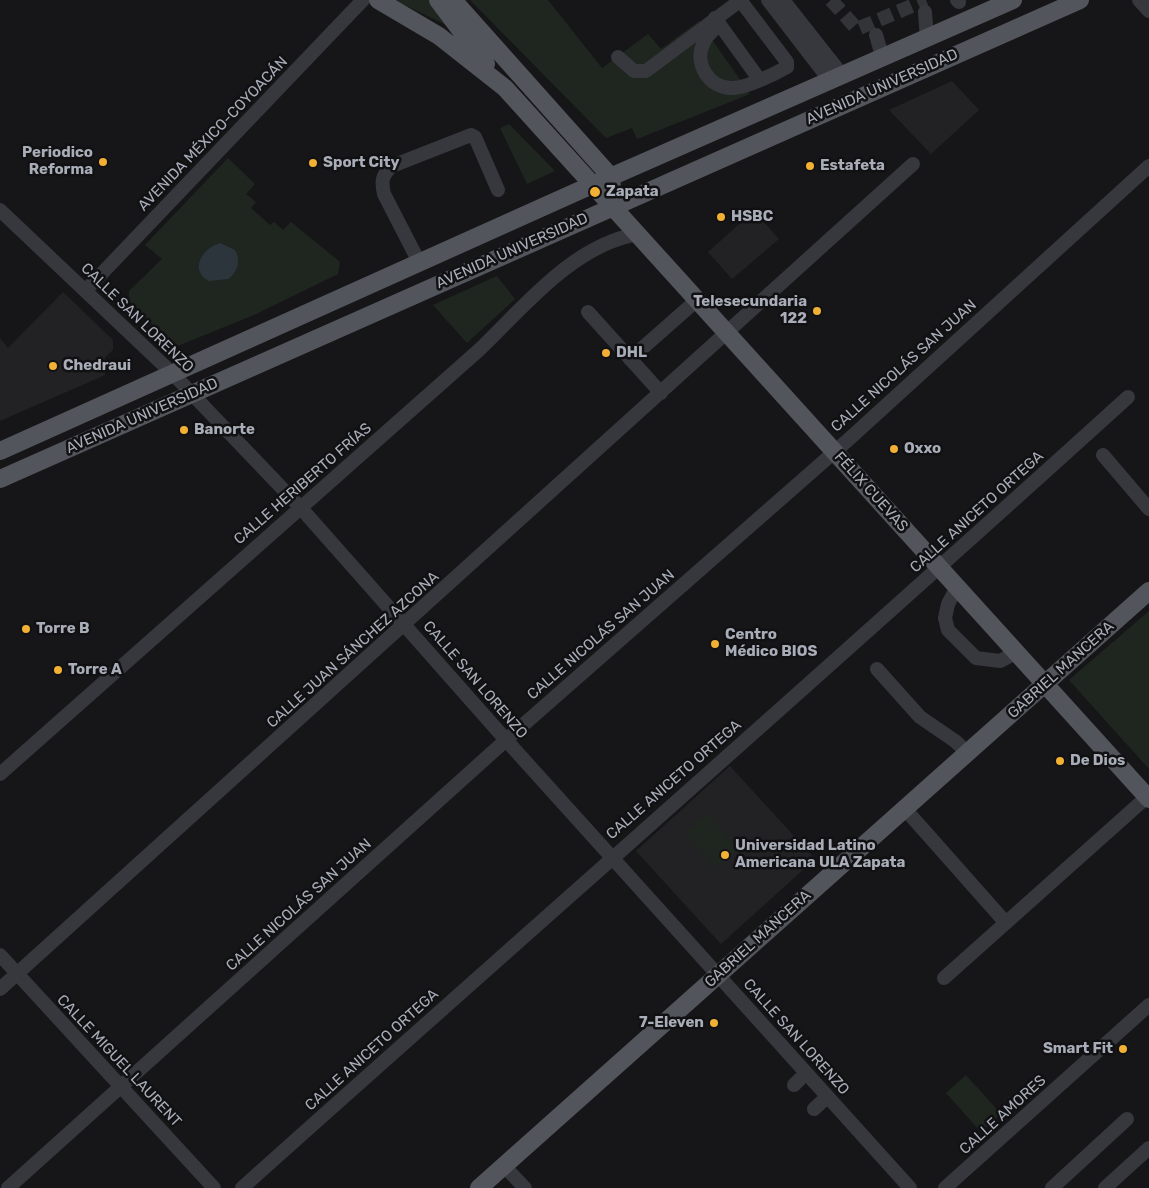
<!DOCTYPE html>
<meta charset="utf-8">
<style>
body{margin:0}
canvas{display:block;background:#161618}
</style>
<canvas width="1149" height="1188"></canvas>
<script>
const c = document.querySelector('canvas').getContext('2d');
c.lineJoin = 'round';
function paint(path, color) {
  c.fillStyle = color;
  c.fill(path, 'evenodd');
}
function strokePath(path, color, width, dash) {
  c.strokeStyle = color;
  c.lineWidth = width;
  c.lineCap = dash ? 'butt' : 'round';
  c.setLineDash(dash || []);
  c.stroke(path);
}
function label(font, color, halo, rows, align = 'center') {
  c.font = font + ' Rubik,sans-serif';
  c.lineWidth = 5;
  c.setLineDash([]);
  c.textBaseline = 'middle';
  c.strokeStyle = halo;
  c.fillStyle = color;
  for (const [text, x, y, turn = 0] of rows) {
    c.save();
    c.translate(x, y);
    c.rotate((+turn || 0) * Math.PI / 180);
    c.textAlign = isNaN(turn) ? turn : align;
    if (halo) c.strokeText(text, 0, 0);
    c.fillText(text, 0, 0);
    c.restore();
  }
}
paint(new Path2D(`
 M 952,81 L 979,110 L 931,154 L 889,110 Z
 M 754,211 L 779,239 L 732,279 L 708,252 Z
 M 63,292 L 113,340 L 113,350 L 105,357 L 105,375 L 0,421 L 0,338 L 8,348 Z
 M 730,766 L 815,859 L 721,944 L 636,851 Z`), '#222225');
paint(new Path2D(`
 M 394,0 L 430,0 L 457,30 Z
 M 470,0 L 548,0 L 602,68 L 648,34 L 661,49 L 699,21 L 750,94 L 637,139 L 632,128 L 606,138 Z
 M 509,124 L 555,171 L 527,184 L 500,128 Z
 M 228,158 L 255,184 L 246,194 L 256,202 L 251,208 L 270,225 L 274,222 L 283,230 L 291,222 L 340,262 L 338,274 L 254,315 L 175,347 L 129,301 L 129,291 L 162,259 L 145,245 Z
 M 497,276 L 515,299 L 467,343 L 433,305 Z
 M 1149,611 L 1149,769 L 1069,680 Z
 M 707,814 L 738,850 L 717,868 L 685,833 Z
 M 966,1075 L 1001,1114 L 981,1132 L 946,1093 Z`), '#1e261f');
paint(new Path2D(`
 M 220,243 L 235,250 C 241,260 238,272 228,279 L 209,281 C 188,270 203,248 220,243 Z`), '#2c353c');
strokePath(new Path2D(`
 M 831,0 L 857,29 L 926,0`), '#333438', 14, [14, 7]);
strokePath(new Path2D(`
 M 768,0 L 831,82
 M 783,0 L 843,76
 M 957,0 L 959,2
 M 1139,0 L 1149,11
 M 925,12 L 927,39
 M 715,18 L 759,79
 M 719,24 C 714,30 707,35 704,42 C 693,63 709,89 733,88 C 746,88 775,74 787,67 L 787,62 L 740,0
 M 876,35 L 883,59
 M 618,57 L 634,71 L 646,71 L 741,0
 M 0,210 L 173,374 L 300,507 L 506,740 L 910,1188
 M 419,262 L 384,194 C 381,181 382,175 392,166 L 471,135 L 475,137 L 498,190
 M 86,290 L 363,0
 M 588,312 L 661,393
 M 630,359 L 697,300
 M 1103,455 L 1149,509
 M 957,587 L 948,604 L 945,618 L 948,630 L 976,658 L 1000,661 L 1017,652
 M 877,669 L 920,717 L 955,741 L 968,753
 M 0,774 L 479,350 C 524,307 572,246 637,234
 M 905,809 L 1006,923
 M 0,955 L 214,1188
 M 944,978 L 1147,797
 M 0,989 L 913,164
 M 794,1085 L 806,1073
 M 814,1109 L 827,1097
 M 504,1166 L 525,1188
 M 8,1188 L 506,740 L 848,440 L 1149,166
 M 242,1188 C 537,924 835,663 1128,397
 M 945,1188 L 1149,1005
 M 1052,1188 L 1127,1119
 M 1105,1188 L 1149,1148`), '#37383d', 14);
strokePath(new Path2D(`
 M 378,0 L 439,36 L 505,88 L 1149,799
 M 438,0 L 486,64
 M 453,0 L 611,177 L 612,187
 M 0,451 L 574,193 L 1013,0
 M 0,479 L 1080,0
 M 479,1188 L 1149,591`), '#53555c', 18);
for (const [x, y, r, color] of [
 [103,162,5,"#f2b134"],
 [313,163,5,"#f2b134"],
 [810,166,5,"#f2b134"],
 [595,192,6,"#f2b134"],
 [721,217,5,"#f2b134"],
 [817,311,5,"#f2b134"],
 [606,353,5,"#f2b134"],
 [53,366,5,"#f2b134"],
 [184,430,5,"#f2b134"],
 [894,449,5,"#f2b134"],
 [26,629,5,"#f2b134"],
 [715,644,5,"#f2b134"],
 [58,670,5,"#f2b134"],
 [1060,761,5,"#f2b134"],
 [725,855,5,"#f2b134"],
 [714,1023,5,"#f2b134"],
 [1123,1049,5,"#f2b134"]
]) {
  const dot = new Path2D();
  dot.arc(x, y, r, 0, 2 * Math.PI);
  c.fillStyle = color;
  c.fill(dot);
  strokePath(dot, '#111113', 2);
}
label('15px', '#a8adb8', '#111113', [
 ["AVENIDA UNIVERSIDAD",882,87,-24],
 ["AVENIDA MÉXICO-COYOACÁN",213,134,-46],
 ["AVENIDA UNIVERSIDAD",512,251,-24],
 ["CALLE SAN LORENZO",137,318,44],
 ["CALLE NICOLÁS SAN JUAN",904,366,-42],
 ["AVENIDA UNIVERSIDAD",142,416,-24],
 ["CALLE HERIBERTO FRÍAS",303,484,-41],
 ["FÉLIX CUEVAS",871,492,48],
 ["CALLE ANICETO ORTEGA",977,512,-42],
 ["CALLE NICOLÁS SAN JUAN",601,635,-41],
 ["CALLE JUAN SÁNCHEZ AZCONA",353,650,-42],
 ["GABRIEL MANCERA",1061,670,-42],
 ["CALLE SAN LORENZO",475,680,49],
 ["CALLE ANICETO ORTEGA",674,780,-41],
 ["CALLE NICOLÁS SAN JUAN",299,905,-42],
 ["GABRIEL MANCERA",758,939,-42],
 ["CALLE SAN LORENZO",796,1037,48],
 ["CALLE ANICETO ORTEGA",372,1050,-42],
 ["CALLE MIGUEL LAURENT",119,1061,47],
 ["CALLE AMORES",1003,1115,-42]
]);
label('bold 15px', '#a8adb8', '#111113', [
 ["Periodico",93,153,"right"],
 ["Reforma",93,170,"right"],
 ["Sport City",323,163],
 ["Estafeta",820,166],
 ["Zapata",606,192],
 ["HSBC",731,217],
 ["Telesecundaria",807,302,"right"],
 ["122",807,319,"right"],
 ["DHL",616,353],
 ["Chedraui",63,366],
 ["Banorte",194,430],
 ["Oxxo",904,449],
 ["Torre B",36,629],
 ["Centro",725,635],
 ["Médico BIOS",725,652],
 ["Torre A",68,670],
 ["De Dios",1070,761],
 ["Universidad Latino",735,846],
 ["Americana ULA Zapata",735,863],
 ["7-Eleven",704,1023,"right"],
 ["Smart Fit",1113,1049,"right"]
], 'left');
</script>
